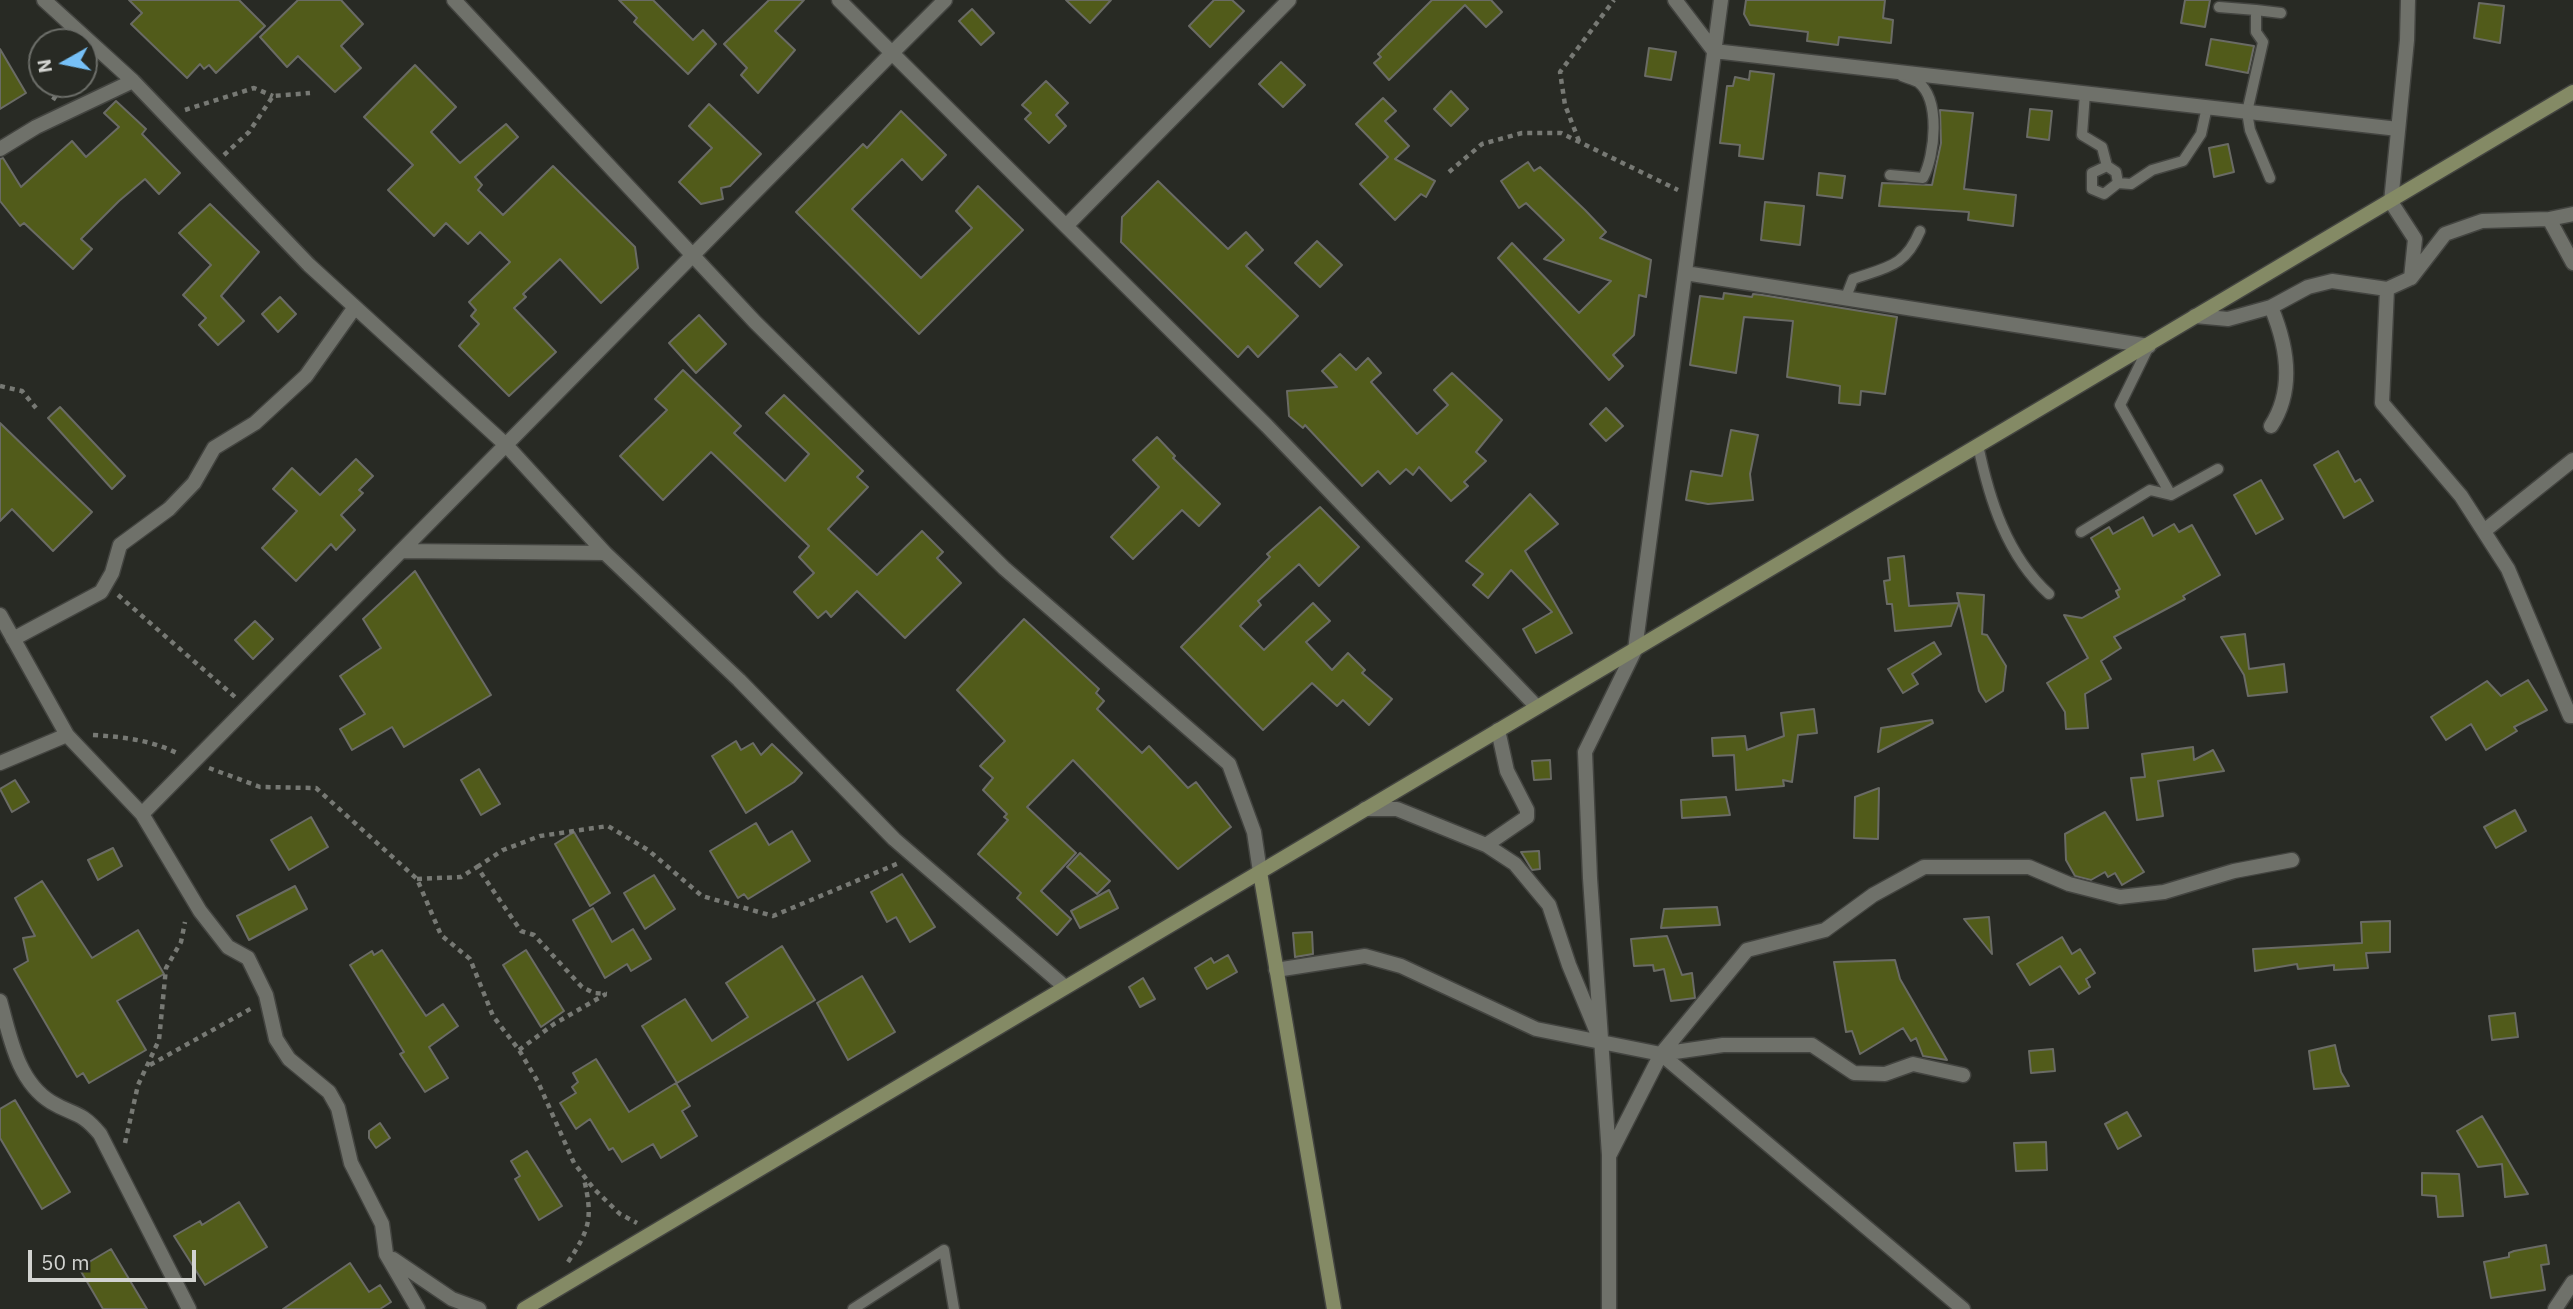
<!DOCTYPE html>
<style>
body{margin:0}
#map{position:relative;width:2573px;height:1309px;overflow:hidden;background:#282a24;font-family:"IBM Plex Sans",sans-serif}
canvas{display:block}
.north{position:absolute;left:28px;top:28px;width:70px;height:70px;box-sizing:border-box;background:#282a24;border:2px solid #6c6e69;border-radius:50%;rotate:261deg;font-size:19px;font-weight:700;line-height:28px;text-align:center;color:#d2d3d0}
.north::after{content:'';display:block;margin:auto;width:24px;height:32px;background:#76c0f7;clip-path:polygon(50% 0,100% 100%,50% 72%,0 100%)}
.scale{position:absolute;left:28px;top:1250px;width:168px;height:32px;box-sizing:border-box;border:4px solid #d2d3d0;border-top:0;padding-left:9px;font-size:21px;line-height:24px;white-space:nowrap;color:#d2d3d0;-webkit-text-stroke:5px #282a24;paint-order:stroke}
</style>
<div id="map">
<canvas width="2573" height="1309"></canvas>
<div class="north">N</div>
<div class="scale">50 m</div>
</div>
<script>
const c = document.querySelector('canvas').getContext('2d');
c.lineJoin = 'round';
function paint(path, color) {
  c.fillStyle = color;
  c.fill(path, 'evenodd');
}
function strokePath(path, color, width, dash) {
  c.strokeStyle = color;
  c.lineWidth = width;
  c.lineCap = dash ? 'butt' : 'round';
  c.setLineDash(dash || []);
  c.stroke(path);
}
const building = new Path2D(`
 M 129,0 L 239,0 L 265,26 L 216,73 L 209,65 L 204,69 L 200,64 L 187,78 L 131,24 L 142,13 Z
 M 298,0 L 341,0 L 363,24 L 341,46 L 361,68 L 335,92 L 298,56 L 287,67 L 260,37 Z
 M 619,0 L 653,0 L 693,40 L 703,30 L 716,44 L 688,74 L 634,22 L 637,18 Z
 M 769,0 L 804,0 L 775,31 L 795,50 L 758,93 L 741,75 L 747,68 L 724,44 Z
 M 1066,0 L 1111,0 L 1090,23 Z
 M 1214,0 L 1232,0 L 1244,11 L 1210,47 L 1189,26 Z
 M 1432,0 L 1491,0 L 1502,12 L 1486,27 L 1465,5 L 1389,80 L 1374,63 L 1381,57 L 1378,54 Z
 M 1746,0 L 1885,0 L 1883,18 L 1893,20 L 1891,43 L 1839,37 L 1838,45 L 1807,41 L 1808,32 L 1750,25 L 1744,14 Z
 M 2185,0 L 2210,0 L 2205,27 L 2181,23 Z
 M 2479,3 L 2504,6 L 2500,43 L 2474,38 Z
 M 972,9 L 994,33 L 981,45 L 959,21 Z
 M 2211,39 L 2254,46 L 2248,73 L 2206,65 Z
 M 1649,48 L 1676,52 L 1671,80 L 1645,76 Z
 M 0,49 L 26,93 L 0,109 Z
 M 1281,62 L 1305,85 L 1283,107 L 1259,84 Z
 M 415,65 L 456,107 L 431,132 L 460,163 L 506,124 L 518,137 L 475,177 L 482,185 L 478,190 L 503,215 L 553,166 L 635,247 L 638,268 L 601,303 L 560,259 L 523,294 L 526,297 L 514,308 L 556,352 L 509,396 L 459,346 L 479,324 L 471,316 L 476,310 L 469,302 L 510,262 L 480,232 L 468,244 L 446,223 L 434,236 L 388,190 L 413,165 L 364,117 Z
 M 1750,71 L 1774,74 L 1763,159 L 1739,156 L 1740,145 L 1720,143 L 1727,86 L 1733,86 L 1735,77 L 1749,80 Z
 M 1046,81 L 1068,103 L 1056,115 L 1066,126 L 1049,143 L 1025,119 L 1031,113 L 1022,105 Z
 M 1451,91 L 1468,109 L 1451,126 L 1434,109 Z
 M 1383,98 L 1396,111 L 1385,121 L 1409,146 L 1395,159 L 1435,181 L 1426,197 L 1421,194 L 1395,220 L 1360,184 L 1388,157 L 1356,124 Z
 M 116,101 L 146,129 L 142,134 L 180,173 L 159,194 L 145,179 L 119,201 L 81,239 L 92,249 L 73,269 L 24,223 L 20,226 L 0,201 L 0,159 L 3,158 L 21,187 L 72,141 L 86,157 L 119,127 L 104,113 Z
 M 709,104 L 761,154 L 730,186 L 721,188 L 723,199 L 701,204 L 679,182 L 712,148 L 689,126 Z
 M 2030,109 L 2052,111 L 2049,140 L 2027,137 Z
 M 1940,110 L 1973,113 L 1964,189 L 2016,195 L 2013,226 L 1968,220 L 1969,212 L 1879,206 L 1882,183 L 1932,185 L 1941,143 Z
 M 901,111 L 946,155 L 922,180 L 902,159 L 852,209 L 921,278 L 972,228 L 956,211 L 978,186 L 1023,230 L 919,334 L 796,212 L 863,144 L 867,148 Z
 M 2228,144 L 2234,172 L 2214,177 L 2209,148 Z
 M 1528,162 L 1534,171 L 1540,167 L 1585,210 L 1606,232 L 1600,238 L 1651,260 L 1646,297 L 1639,295 L 1634,335 L 1613,355 L 1623,366 L 1609,380 L 1498,258 L 1512,243 L 1579,313 L 1611,281 L 1544,259 L 1564,240 L 1526,203 L 1519,208 L 1501,181 Z
 M 1819,173 L 1845,176 L 1842,198 L 1817,195 Z
 M 1158,181 L 1228,249 L 1246,232 L 1263,250 L 1246,266 L 1298,316 L 1258,357 L 1248,346 L 1238,357 L 1121,242 L 1122,217 Z
 M 1765,202 L 1804,206 L 1800,245 L 1761,240 Z
 M 210,204 L 259,252 L 221,296 L 244,321 L 218,345 L 199,325 L 206,318 L 183,295 L 211,265 L 179,233 Z
 M 1317,241 L 1342,265 L 1320,287 L 1295,263 Z
 M 1724,293 L 1752,297 L 1753,294 L 1762,295 L 1897,317 L 1885,394 L 1861,391 L 1860,405 L 1839,403 L 1840,386 L 1787,377 L 1793,321 L 1744,317 L 1736,373 L 1690,365 L 1700,296 L 1723,299 Z
 M 280,297 L 296,314 L 278,332 L 262,314 Z
 M 699,315 L 726,344 L 696,373 L 669,343 Z
 M 1340,354 L 1356,370 L 1368,358 L 1381,373 L 1371,382 L 1417,434 L 1448,405 L 1434,390 L 1452,373 L 1502,420 L 1476,452 L 1486,461 L 1464,482 L 1468,486 L 1451,501 L 1419,467 L 1413,475 L 1406,469 L 1390,484 L 1378,471 L 1362,486 L 1305,425 L 1303,428 L 1289,416 L 1287,391 L 1337,387 L 1322,371 Z
 M 683,370 L 741,426 L 734,433 L 785,481 L 809,454 L 766,413 L 784,395 L 863,471 L 857,477 L 868,487 L 828,529 L 877,575 L 922,531 L 943,552 L 937,558 L 961,583 L 905,638 L 857,591 L 831,617 L 826,611 L 818,618 L 794,592 L 814,573 L 799,557 L 809,546 L 711,452 L 663,500 L 620,456 L 667,410 L 655,399 Z
 M 60,407 L 125,476 L 112,489 L 48,418 Z
 M 1606,408 L 1623,426 L 1606,441 L 1590,424 Z
 M 0,423 L 92,512 L 53,551 L 12,509 L 0,521 Z
 M 1731,430 L 1758,435 L 1750,474 L 1753,500 L 1708,504 L 1686,500 L 1691,471 L 1722,476 Z
 M 1157,437 L 1175,456 L 1173,458 L 1220,504 L 1199,526 L 1182,510 L 1133,559 L 1111,537 L 1159,487 L 1133,460 Z
 M 2338,451 L 2355,482 L 2360,479 L 2373,501 L 2344,518 L 2314,465 Z
 M 356,459 L 373,476 L 359,490 L 363,493 L 341,515 L 355,530 L 336,550 L 331,544 L 296,581 L 262,548 L 297,511 L 273,489 L 292,468 L 320,495 Z
 M 2261,480 L 2283,519 L 2256,534 L 2234,495 Z
 M 1530,494 L 1558,524 L 1525,551 L 1572,633 L 1536,653 L 1523,629 L 1552,612 L 1511,570 L 1488,598 L 1473,585 L 1483,574 L 1466,561 Z
 M 1320,507 L 1359,547 L 1319,586 L 1299,564 L 1258,601 L 1261,605 L 1240,626 L 1264,650 L 1313,603 L 1330,621 L 1306,642 L 1332,670 L 1348,653 L 1365,670 L 1362,673 L 1392,699 L 1369,725 L 1343,700 L 1337,706 L 1312,683 L 1263,730 L 1181,647 L 1270,557 L 1267,554 Z
 M 2143,517 L 2153,536 L 2174,524 L 2179,532 L 2192,525 L 2220,575 L 2183,596 L 2185,599 L 2114,637 L 2121,648 L 2101,661 L 2111,679 L 2085,694 L 2088,728 L 2066,729 L 2065,712 L 2047,683 L 2088,658 L 2064,615 L 2082,618 L 2119,597 L 2116,591 L 2120,589 L 2091,538 L 2109,527 L 2113,534 Z
 M 1904,556 L 1909,606 L 1959,603 L 1951,626 L 1895,631 L 1892,604 L 1887,604 L 1884,581 L 1890,580 L 1888,558 Z
 M 415,571 L 491,695 L 404,747 L 392,727 L 352,750 L 340,729 L 365,714 L 340,676 L 381,648 L 363,619 Z
 M 1957,593 L 1984,595 L 1982,634 L 1987,635 L 2006,666 L 2003,691 L 1986,702 L 1979,691 Z
 M 1024,619 L 1099,689 L 1096,693 L 1104,701 L 1097,709 L 1142,753 L 1149,746 L 1188,788 L 1196,782 L 1231,827 L 1178,869 L 1073,760 L 1027,807 L 1076,853 L 1041,891 L 1071,919 L 1057,935 L 1017,898 L 1021,893 L 978,854 L 1008,820 L 1004,817 L 1007,814 L 983,790 L 993,778 L 980,766 L 1005,741 L 957,690 Z
 M 255,621 L 273,639 L 253,659 L 235,640 Z
 M 2245,634 L 2249,669 L 2284,664 L 2287,692 L 2248,696 L 2244,675 L 2221,637 Z
 M 1934,642 L 1941,654 L 1912,674 L 1918,684 L 1903,693 L 1888,669 Z
 M 2528,680 L 2547,710 L 2514,727 L 2517,731 L 2486,750 L 2471,724 L 2446,740 L 2431,717 L 2487,681 L 2501,696 Z
 M 1814,709 L 1817,733 L 1798,735 L 1792,782 L 1783,780 L 1784,786 L 1736,790 L 1734,755 L 1713,756 L 1712,738 L 1745,736 L 1747,750 L 1784,736 L 1781,713 Z
 M 1932,720 L 1933,723 L 1878,752 L 1881,728 Z
 M 736,741 L 741,750 L 753,743 L 761,755 L 772,744 L 802,773 L 794,782 L 746,813 L 712,756 Z
 M 2193,747 L 2194,760 L 2213,750 L 2224,771 L 2158,781 L 2163,816 L 2137,820 L 2131,778 L 2145,777 L 2142,754 Z
 M 1550,760 L 1551,779 L 1534,780 L 1532,761 Z
 M 479,769 L 500,804 L 481,815 L 461,780 Z
 M 15,780 L 29,802 L 12,812 L 0,789 Z
 M 1879,788 L 1878,839 L 1854,838 L 1855,797 Z
 M 1726,797 L 1730,815 L 1682,818 L 1681,800 Z
 M 2515,810 L 2526,831 L 2496,848 L 2484,827 Z
 M 2105,812 L 2144,872 L 2122,885 L 2115,873 L 2108,877 L 2105,872 L 2091,880 L 2075,876 L 2066,860 L 2065,834 Z
 M 311,817 L 328,847 L 289,870 L 271,840 Z
 M 756,823 L 769,845 L 792,831 L 810,861 L 748,899 L 744,894 L 738,898 L 710,851 Z
 M 574,832 L 610,893 L 590,906 L 555,844 Z
 M 113,848 L 122,866 L 98,880 L 88,860 Z
 M 1539,851 L 1540,869 L 1532,870 L 1521,852 Z
 M 1080,853 L 1110,881 L 1097,894 L 1067,867 Z
 M 902,874 L 935,927 L 910,942 L 896,917 L 887,922 L 871,892 Z
 M 654,875 L 675,909 L 645,929 L 624,893 Z
 M 42,881 L 92,958 L 138,930 L 164,974 L 117,1001 L 146,1050 L 89,1083 L 83,1073 L 77,1077 L 14,969 L 28,961 L 23,938 L 35,936 L 15,898 Z
 M 295,886 L 307,909 L 249,940 L 237,916 Z
 M 1109,890 L 1118,908 L 1080,928 L 1071,911 Z
 M 1717,907 L 1720,925 L 1661,928 L 1664,909 Z
 M 593,908 L 612,942 L 633,929 L 651,959 L 631,971 L 627,964 L 605,978 L 573,920 Z
 M 1989,917 L 1992,954 L 1964,919 Z
 M 2390,921 L 2390,952 L 2366,953 L 2368,968 L 2334,970 L 2334,965 L 2298,969 L 2297,964 L 2255,971 L 2253,949 L 2362,943 L 2361,922 Z
 M 1312,932 L 1313,954 L 1295,957 L 1293,933 Z
 M 1667,936 L 1682,975 L 1692,973 L 1695,998 L 1671,1001 L 1664,969 L 1654,971 L 1653,965 L 1634,966 L 1631,939 Z
 M 2062,937 L 2072,954 L 2080,949 L 2095,973 L 2086,979 L 2090,987 L 2079,994 L 2060,966 L 2030,985 L 2017,964 Z
 M 782,946 L 815,1000 L 677,1083 L 642,1026 L 685,999 L 712,1041 L 748,1017 L 726,983 Z
 M 382,950 L 426,1016 L 443,1004 L 458,1026 L 429,1047 L 448,1078 L 425,1092 L 400,1054 L 404,1052 L 350,965 L 372,951 L 374,955 Z
 M 526,950 L 564,1011 L 541,1027 L 503,965 Z
 M 1228,955 L 1237,972 L 1207,989 L 1195,968 L 1211,958 L 1214,963 Z
 M 1895,960 L 1900,979 L 1947,1060 L 1923,1056 L 1916,1038 L 1911,1041 L 1903,1028 L 1860,1054 L 1852,1031 L 1846,1032 L 1834,962 Z
 M 862,976 L 895,1032 L 848,1060 L 817,1003 Z
 M 1143,978 L 1155,999 L 1140,1007 L 1129,987 Z
 M 2515,1013 L 2518,1037 L 2492,1040 L 2489,1016 Z
 M 2335,1045 L 2341,1072 L 2349,1086 L 2314,1089 L 2309,1051 Z
 M 2053,1049 L 2055,1071 L 2031,1073 L 2029,1051 Z
 M 596,1059 L 629,1112 L 676,1083 L 690,1106 L 682,1111 L 697,1136 L 661,1158 L 653,1144 L 622,1162 L 613,1148 L 609,1150 L 590,1119 L 576,1129 L 560,1103 L 576,1093 L 572,1087 L 578,1082 L 573,1073 Z
 M 15,1100 L 70,1192 L 42,1209 L 0,1138 L 0,1109 Z
 M 2127,1112 L 2141,1136 L 2118,1149 L 2105,1124 Z
 M 2482,1116 L 2501,1148 L 2528,1194 L 2505,1197 L 2502,1164 L 2478,1167 L 2457,1131 Z
 M 380,1123 L 390,1138 L 376,1148 L 369,1138 L 369,1131 Z
 M 2046,1142 L 2047,1170 L 2016,1171 L 2014,1143 Z
 M 527,1151 L 562,1206 L 539,1220 L 515,1179 L 520,1176 L 511,1161 Z
 M 2422,1173 L 2459,1174 L 2463,1216 L 2438,1217 L 2436,1196 L 2422,1195 Z
 M 239,1202 L 267,1247 L 205,1285 L 174,1236 L 200,1221 L 202,1225 Z
 M 2546,1245 L 2549,1264 L 2541,1265 L 2545,1290 L 2491,1298 L 2484,1262 L 2509,1257 L 2509,1253 L 2514,1251 Z
 M 111,1249 L 147,1309 L 103,1309 L 79,1268 Z
 M 350,1263 L 369,1292 L 380,1285 L 391,1302 L 380,1309 L 283,1309 Z`);
paint(building, '#515b1a');
strokePath(building, '#6a6b65', 2);
const lane = new Path2D(`
 M 2219,7 L 2256,10
 M 2085,93 L 2082,135 L 2102,147 L 2107,166
 M 1890,175 L 1923,178 C 1935,155 1941,100 1918,82 C 1914,80 1907,78 1902,76
 M 2270,178 L 2250,130 L 2247,112 L 2263,42 L 2256,32 L 2256,10 L 2281,13
 M 2118,183 L 2116,172 L 2107,166 L 2092,173 L 2092,189 L 2104,194 L 2118,183 L 2131,184 L 2152,170 L 2183,161 L 2201,134 L 2207,107
 M 1846,297 L 1853,279 C 1887,267 1905,267 1920,231
 M 2149,346 L 2120,405 L 2171,495 L 2218,469
 M 1978,445 C 1989,499 2007,556 2049,594
 M 2081,532 L 2150,490 L 2171,495
 M 853,1309 L 944,1250 L 954,1309`);
const street = new Path2D(`
 M 44,0 L 133,81 L 309,265 L 506,445 L 605,553 L 739,680 L 894,839 L 1065,987
 M 454,0 L 755,322 L 1004,568 L 1229,764 L 1254,832 L 1260,872
 M 945,0 L 892,53 L 1267,426 L 1537,707
 M 1675,0 L 1714,51 L 2398,129
 M 2408,0 L 2407,40 L 2391,202 L 2415,239 L 2411,278
 M 0,149 L 36,127 L 133,81
 M 2549,219 L 2573,263
 M 1066,226 L 1289,0
 M 1685,273 L 2149,346
 M 2387,289 L 2382,403 L 2461,496 L 2508,569 L 2570,716 L 2573,716
 M 2195,316 L 2228,319 L 2271,307 L 2308,287 L 2332,281 L 2387,289 L 2411,278 L 2445,234 L 2482,221 L 2549,219 L 2573,214
 M 2271,426 C 2295,389 2287,345 2271,307
 M 2484,531 L 2573,460
 M 401,551 L 605,553
 M 0,615 L 67,735 L 142,814 L 200,911 L 228,947 L 248,958 L 266,995 L 276,1039 L 289,1059 L 329,1092 L 338,1108 L 351,1163 L 382,1224 L 386,1254 L 418,1309
 M 13,639 L 101,592 L 112,573 L 120,545 L 169,509 L 194,483 L 214,448 L 255,423 L 306,376 L 355,307
 M 0,763 L 67,735
 M 1365,809 L 1397,809 L 1486,845 L 1515,864 L 1549,905 L 1569,965 L 1596,1030
 M 142,814 L 892,53 L 839,0
 M 1486,845 L 1527,817 L 1527,810 L 1507,771 L 1498,730
 M 1276,970 L 1365,956 L 1401,966 L 1536,1029 L 1661,1054 L 1723,1045 L 1812,1045 L 1854,1073 L 1885,1074 L 1913,1064 L 1963,1075
 M 0,1001 C 10,1036 17,1081 51,1102 C 74,1116 80,1110 100,1134 L 189,1309
 M 1661,1054 L 1963,1309
 M 1610,1154 L 1661,1054 L 1747,950 L 1825,930 L 1873,895 L 1924,867 L 2029,867 L 2069,884 L 2120,897 L 2164,892 L 2234,871 L 2292,860
 M 393,1259 L 452,1299 L 479,1309
 M 1609,1309 L 1609,1155 L 1590,878 L 1585,752 L 1635,650 L 1721,0
 M 2555,1309 L 2573,1282`);
const secondary = new Path2D(`
 M 1260,872 L 1334,1309
 M 524,1309 L 2573,92`);
strokePath(lane, '#434440', 13);
strokePath(street, '#434440', 17);
strokePath(secondary, '#434440', 17);
strokePath(new Path2D(`
 M 53,100 L 63,84
 M 185,110 L 254,88 L 273,96
 M 1579,141 L 1565,105 L 1560,72 L 1614,0
 M 224,155 L 249,132 L 273,96 L 310,93
 M 1449,172 L 1482,144 L 1522,133 L 1561,133 L 1678,190
 M 0,386 L 22,391 L 36,408
 M 118,595 L 235,697
 M 93,735 C 124,737 151,740 179,754
 M 209,768 L 260,787 L 316,788 L 417,879 L 441,935 L 470,959 L 493,1016 L 519,1050 L 538,1082 L 574,1163 L 594,1189 L 620,1214 L 637,1223
 M 477,867 L 503,850 L 540,836 L 608,826 L 648,850 L 702,896 L 773,916 L 899,863
 M 417,879 L 461,877 L 477,867 L 521,931 L 534,935 L 582,987 L 594,993 L 607,994
 M 519,1050 L 554,1024 L 606,994
 M 150,1065 L 252,1008
 M 125,1143 L 138,1085 L 159,1040 L 166,968 L 181,942 L 185,922
 M 568,1262 C 590,1229 593,1218 584,1179`), '#777974', 4.5, [5, 5]);
strokePath(lane, '#6f716a', 10);
strokePath(street, '#6f716a', 14);
strokePath(secondary, '#848a65', 14);
</script>
